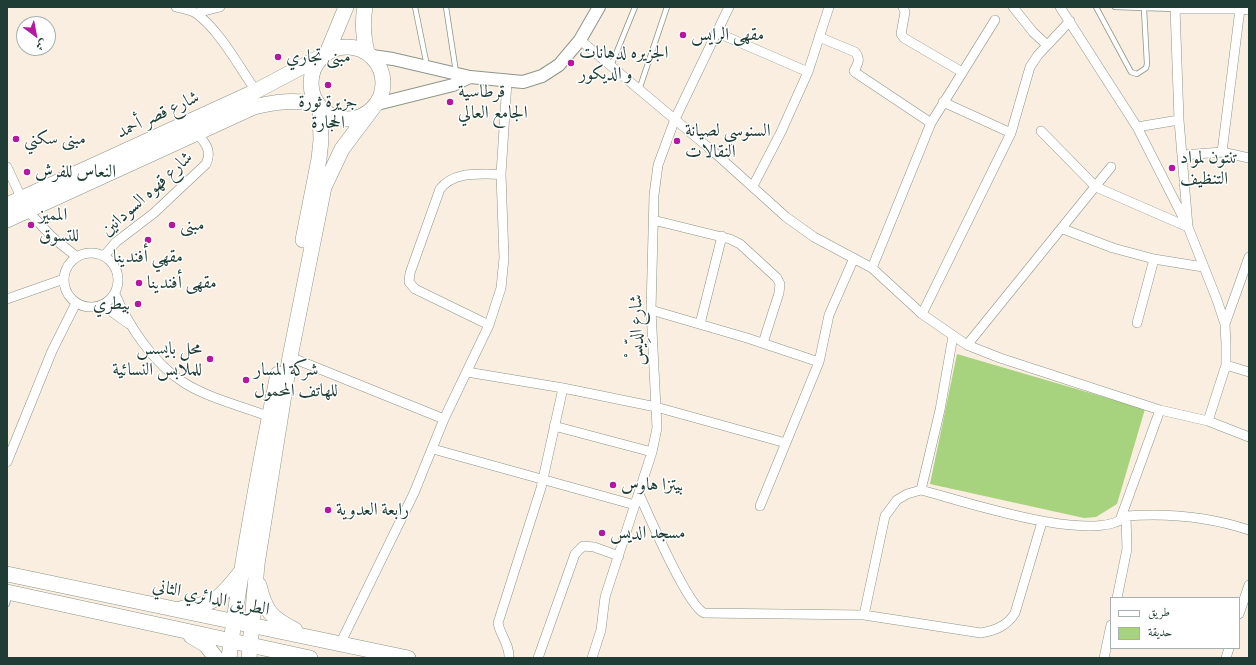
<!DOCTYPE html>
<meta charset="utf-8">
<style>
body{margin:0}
#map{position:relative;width:1256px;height:665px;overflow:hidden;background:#f9eedf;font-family:"EB Garamond",Amiri,serif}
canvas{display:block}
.frame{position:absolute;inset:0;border:8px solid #1f3d34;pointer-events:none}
.legend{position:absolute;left:1110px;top:597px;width:130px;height:52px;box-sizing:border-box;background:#fff;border:1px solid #a5b1ae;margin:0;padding:5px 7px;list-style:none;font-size:12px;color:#1f3d34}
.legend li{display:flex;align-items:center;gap:8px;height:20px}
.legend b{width:20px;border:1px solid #a5b1ae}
.north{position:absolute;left:16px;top:16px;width:40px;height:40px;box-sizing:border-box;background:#fff;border:1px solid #a5b1ae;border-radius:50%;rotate:148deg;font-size:11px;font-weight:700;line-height:16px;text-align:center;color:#1f3d34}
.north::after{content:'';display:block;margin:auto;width:14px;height:18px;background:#b5179e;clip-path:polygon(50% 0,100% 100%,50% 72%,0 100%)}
</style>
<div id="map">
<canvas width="1256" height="665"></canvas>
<div class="frame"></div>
<ul class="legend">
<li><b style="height:5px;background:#fff"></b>طريق</li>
<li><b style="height:11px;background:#a7d27e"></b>حديقة</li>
</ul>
<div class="north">ش</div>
</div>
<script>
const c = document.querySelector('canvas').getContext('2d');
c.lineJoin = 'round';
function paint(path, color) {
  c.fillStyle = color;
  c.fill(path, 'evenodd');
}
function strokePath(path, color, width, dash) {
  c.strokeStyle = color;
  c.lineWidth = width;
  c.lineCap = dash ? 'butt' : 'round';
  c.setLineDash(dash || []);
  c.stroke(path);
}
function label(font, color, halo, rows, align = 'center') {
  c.font = font + ' "EB Garamond",Amiri,serif';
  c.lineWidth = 3;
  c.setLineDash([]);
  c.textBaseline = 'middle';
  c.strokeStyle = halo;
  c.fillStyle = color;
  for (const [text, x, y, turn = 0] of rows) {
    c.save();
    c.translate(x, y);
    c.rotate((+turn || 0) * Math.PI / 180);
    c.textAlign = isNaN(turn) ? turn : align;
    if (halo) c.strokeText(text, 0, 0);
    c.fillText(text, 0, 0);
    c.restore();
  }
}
paint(new Path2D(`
 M 957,354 L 1145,409 L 1117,504 L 1096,517 L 1084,518 L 930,484 Z`), '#a7d27e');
const service = new Path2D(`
 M 415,7 L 427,66
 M 446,7 L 456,72
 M 1096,7 L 1131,72 L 1137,74 L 1146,68 L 1147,64 L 1144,9
 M 1115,7 L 1175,9
 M 611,66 L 635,7
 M 639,90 L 667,7
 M 7,604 L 9,595`);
const minor = new Path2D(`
 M 176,7 C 183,9 192,10 197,14 C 220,31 239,67 256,91
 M 903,7 L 905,12 L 901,34 L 904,38 L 962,72
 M 1013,7 L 1033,32 L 1047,45
 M 1060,7 L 1137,127 L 1188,227 L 1217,300 L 1225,324 L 1226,344 L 1226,365 L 1208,421
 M 1175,9 L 1240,9 L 1249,10
 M 196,13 L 220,7
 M 718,33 L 808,72
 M 819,37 L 855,52 C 861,59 858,64 854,71 L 856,73 L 931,123
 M 580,40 L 715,153 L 786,217 L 814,237 L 872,268 L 922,314 L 967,345 L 1000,358 L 1160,410 L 1208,421 L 1249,437
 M 943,102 L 1011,133
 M 1137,127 L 1179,120
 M 1041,131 L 1096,187 L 1188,227 L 1179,120 L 1175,7
 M 1222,152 L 1240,9
 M 1183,155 L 1222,152 L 1249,158
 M 7,167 L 27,210 L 52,237 L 77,257
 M 753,186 L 781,132 L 808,72 L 829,7
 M 653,220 L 730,239 L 740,244 L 777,278 L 780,284 L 779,293 L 763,343
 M 1063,229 L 1113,248 L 1154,259 L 1203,267
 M64 280a27 27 0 1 1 54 0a27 27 0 1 1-54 0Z
 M 104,256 L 116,242 L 154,213 L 206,164 C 212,151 206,144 198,134
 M 872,268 L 931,123 L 995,20
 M 115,294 C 128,325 154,364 183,382 C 207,398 245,407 273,418
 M 7,299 L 64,279
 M 102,305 L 129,324
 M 651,310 L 747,338 L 819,362
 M 922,314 L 1011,133 L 1030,67 L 1038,55 L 1070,21
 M 1137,323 L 1154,259
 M 700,324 L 722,236
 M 1225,324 L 1249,257
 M 489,325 L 415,289 L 409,282 L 410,273 L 440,189 C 455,170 479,175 501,174
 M 967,345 L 1111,167
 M 290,357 L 444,419
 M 1226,365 L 1249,372
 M 467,372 L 563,388 L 656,407 L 786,443
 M 554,426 L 652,452
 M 433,449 L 635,505
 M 7,462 L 52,351 L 76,303
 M 921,490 L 940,410 L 953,336
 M 639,494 C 649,516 687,605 704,613 L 864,615 L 981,633 C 996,630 1007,626 1015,613 L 1042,522
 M 760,506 L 819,362 L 829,315 L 854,258
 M 1120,520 L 1160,410
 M 1117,598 L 1127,549 L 1126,516
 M 1239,614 L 1249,585
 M 864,615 L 885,516 L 897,500 L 907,494 L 921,490 C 960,500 1096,546 1126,516 C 1166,513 1210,517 1249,530
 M 340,644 L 414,493 L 444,419 L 489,325 L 501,288 L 504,258 L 501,174 L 507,82
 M 509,658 C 510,645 500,635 498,623 L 541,488 L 563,388
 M 538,658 L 575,554 L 583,546 L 594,547 L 619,556
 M 592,658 L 601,630 L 605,597 L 652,452 L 657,428 L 651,310 L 654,195 L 658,165 L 675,119 L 729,7
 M 1104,658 L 1111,625
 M 1226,658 L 1229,648`);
const tertiary = new Path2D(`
 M 372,56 L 393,59 L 470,77 L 523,82 L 542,76 L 559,65 L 580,40 L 599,7
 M 377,104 L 453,85 L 470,77`);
const primary = new Path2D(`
 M 365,7 C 362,23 363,36 367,52
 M311 83a36 36 0 1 1 72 0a36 36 0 1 1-72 0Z
 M 327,53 L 346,7
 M 7,205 L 256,91 L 324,55
 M 7,220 L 254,107 C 279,101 293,100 318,104
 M 303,240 L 319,159 L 321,140 L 320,107
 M 7,574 L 408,658
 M 259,585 C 265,611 271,618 295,630
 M 7,592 L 310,658
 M 183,608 C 216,604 220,598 240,573
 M 191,636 L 206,645 L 216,658
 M 229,658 C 241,563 259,468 278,374
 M 249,658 L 257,564 L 290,357 L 324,187 L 342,149 L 372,109`);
strokePath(service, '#8c968a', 6);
strokePath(minor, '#8c968a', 10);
strokePath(tertiary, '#8c968a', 14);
strokePath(primary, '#8c968a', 16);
strokePath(service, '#fff', 4.5);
strokePath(minor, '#fff', 9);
strokePath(tertiary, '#fff', 12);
strokePath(primary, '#fff', 15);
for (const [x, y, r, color] of [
 [683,35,4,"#b5179e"],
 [278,57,4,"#b5179e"],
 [571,63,4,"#b5179e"],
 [328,85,4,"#b5179e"],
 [450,102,4,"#b5179e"],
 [16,139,4,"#b5179e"],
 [677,141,4,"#b5179e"],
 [1172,168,4,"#b5179e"],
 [27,172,4,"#b5179e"],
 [31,225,4,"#b5179e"],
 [172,225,4,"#b5179e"],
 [148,240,4,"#b5179e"],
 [139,283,4,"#b5179e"],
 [138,304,4,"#b5179e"],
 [210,359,4,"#b5179e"],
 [246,380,4,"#b5179e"],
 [613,485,4,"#b5179e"],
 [328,510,4,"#b5179e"],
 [602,533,4,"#b5179e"]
]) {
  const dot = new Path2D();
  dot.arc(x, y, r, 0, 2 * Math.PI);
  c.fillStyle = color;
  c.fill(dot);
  strokePath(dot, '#fff', 1.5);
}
label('18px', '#1f3d34', '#fff', [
 ["مقهى الرايس",691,35],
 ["الجزيره لدهانات",579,53],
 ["و الديكور",579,74],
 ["مبنى تجاري",286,57],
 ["قرطاسية",458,92],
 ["الجامع العالي",458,113],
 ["جزيرة ثورة",328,102,"center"],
 ["الحجارة",328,123,"center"],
 ["السنوسي لصيانة",685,131],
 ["النقالات",685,152],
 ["مبنى سكني",24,139],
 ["تنتون لمواد",1180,158],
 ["التنظيف",1180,179],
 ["النعاس للفرش",35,172],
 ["المميز",39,215],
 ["للتسوق",39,236],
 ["مبنى",180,225],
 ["مقهي أفندينا",148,257,"center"],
 ["مقهى أفندينا",147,283],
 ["بيطري",130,304,"right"],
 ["محل بايسس",202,349,"right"],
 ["للملابس النسائية",202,370,"right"],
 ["شركة المسار",254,370],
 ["للهاتف المحمول",254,391],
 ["بيتزا هاوس",621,485],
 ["رابعة العدوية",336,510],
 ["مسجد الديس",610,533]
], 'left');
label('18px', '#1f3d34', '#fff', [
 ["شارع قصر أحمد",158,115,-25],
 ["شارع قهوه السودانين",147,194,-42],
 ["شارع الدِّيسْ",637,330,-91],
 ["الطريق الدائري الثاني",211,598,12]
]);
</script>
